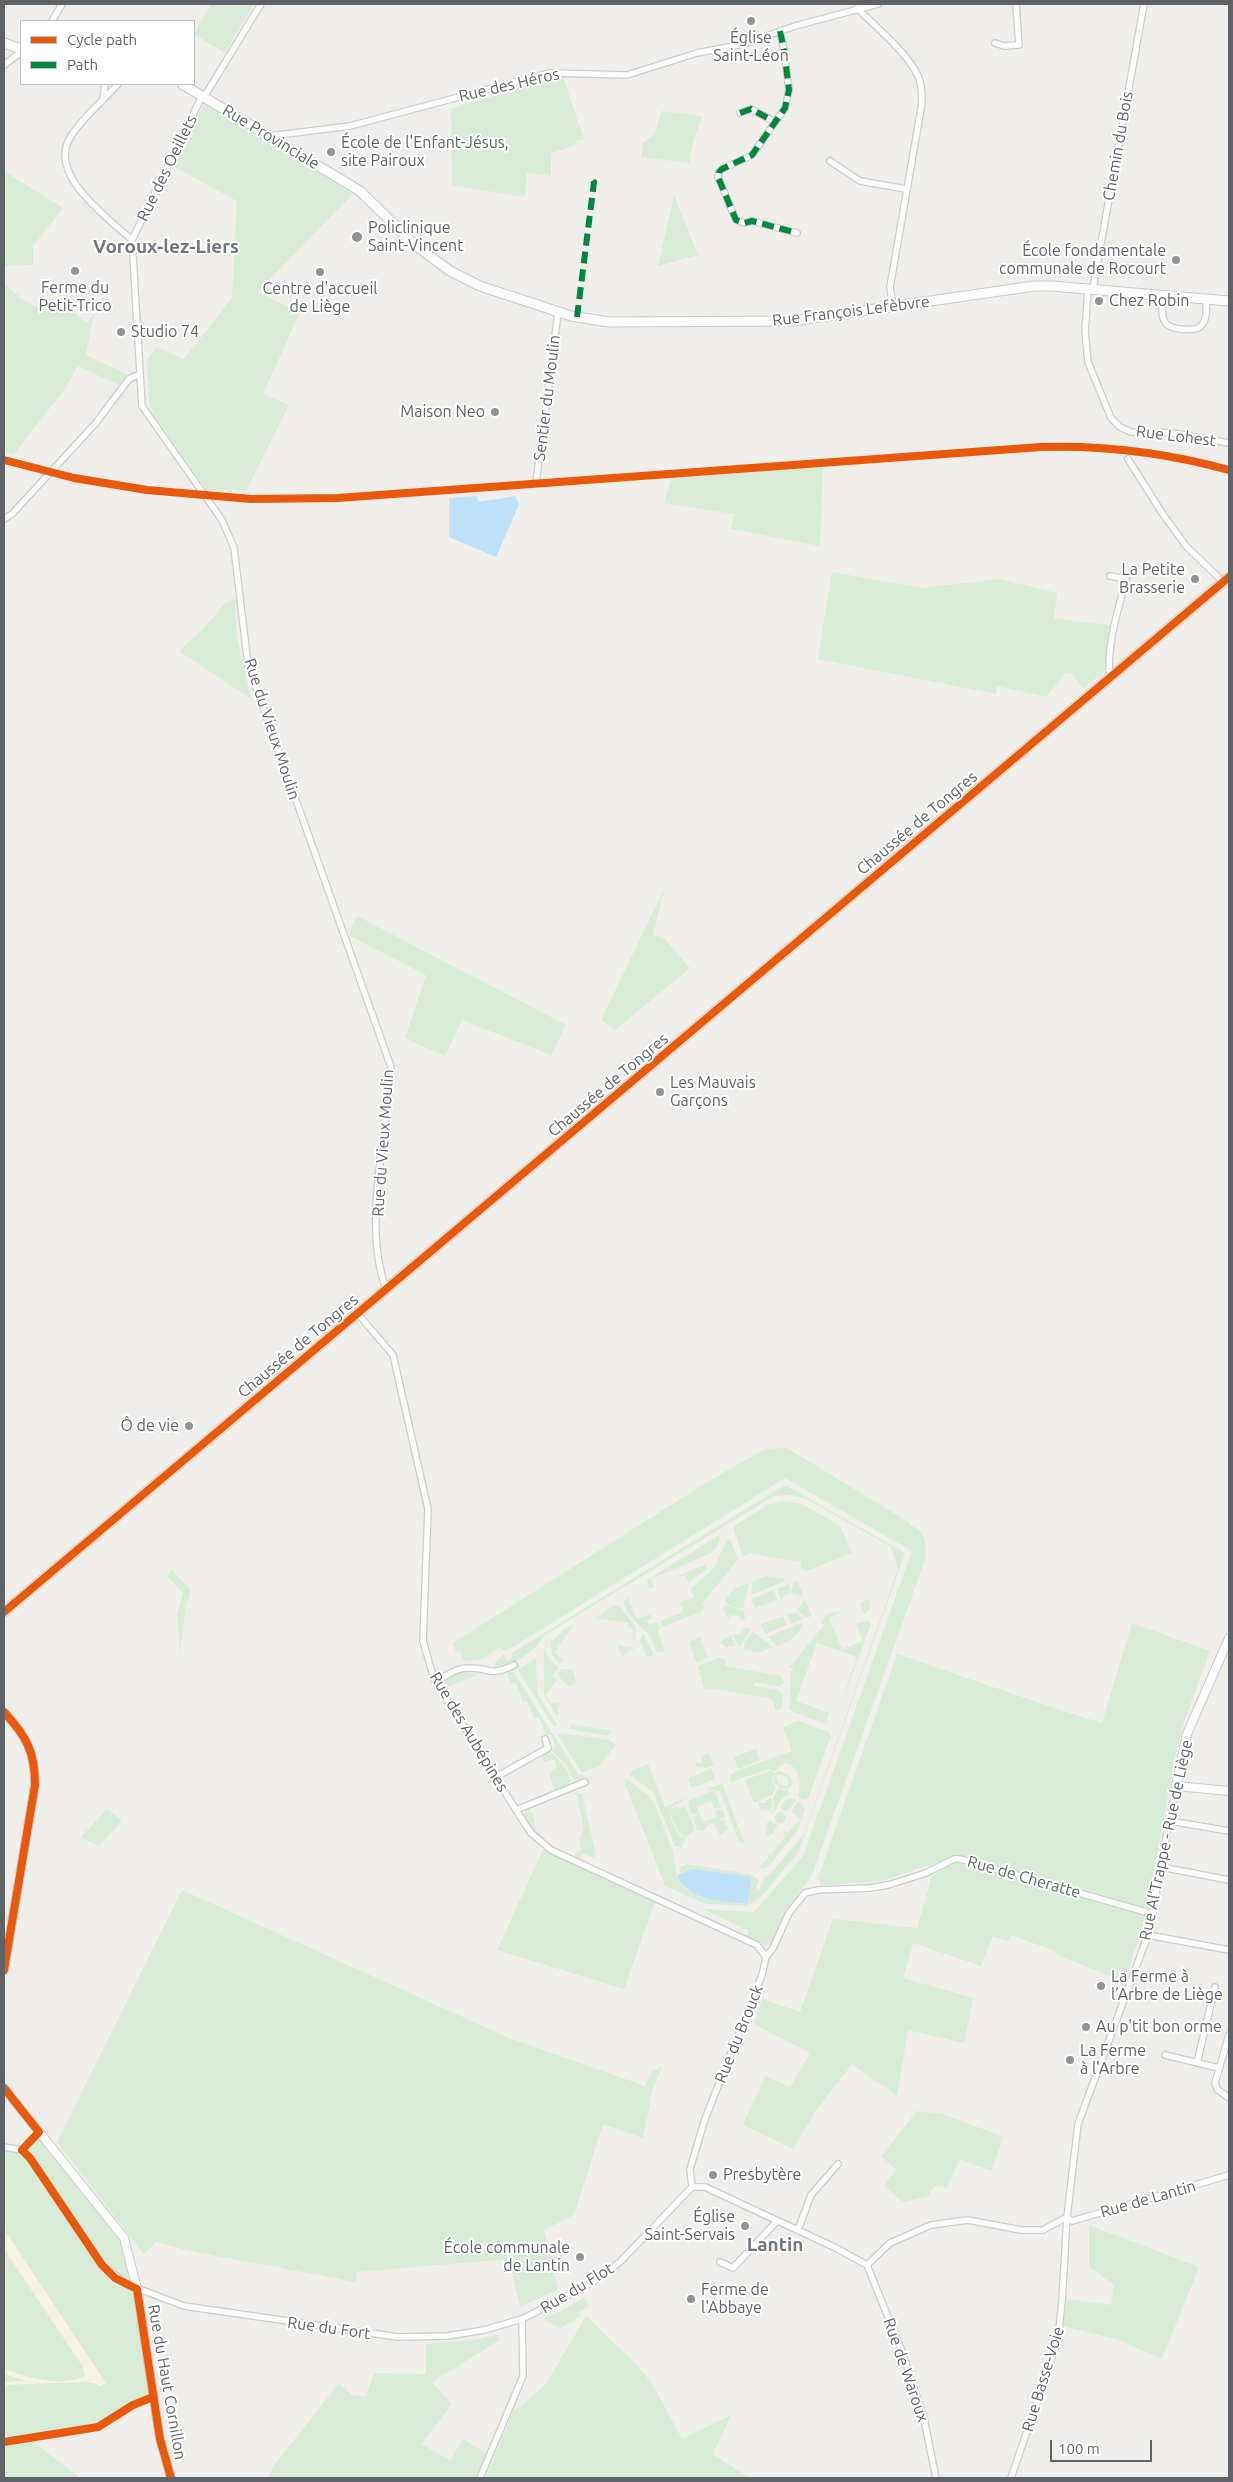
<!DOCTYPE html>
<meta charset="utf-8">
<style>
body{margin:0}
#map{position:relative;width:1233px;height:2482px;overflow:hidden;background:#efeeea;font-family:Ubuntu,sans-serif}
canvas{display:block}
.frame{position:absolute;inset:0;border:5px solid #5f6368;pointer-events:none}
.legend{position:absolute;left:20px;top:20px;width:175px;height:65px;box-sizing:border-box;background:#fff;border:1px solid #bfc1c3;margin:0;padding:6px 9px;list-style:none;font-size:15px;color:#5f6368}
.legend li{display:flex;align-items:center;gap:10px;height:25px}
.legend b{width:25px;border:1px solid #bfc1c3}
.scale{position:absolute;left:1050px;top:2440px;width:102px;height:22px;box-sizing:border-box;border:2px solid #5f6368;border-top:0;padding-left:6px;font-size:15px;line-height:18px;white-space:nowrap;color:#5f6368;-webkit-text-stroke:4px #fff;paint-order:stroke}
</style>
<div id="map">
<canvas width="1233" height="2482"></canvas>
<div class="frame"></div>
<ul class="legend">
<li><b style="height:6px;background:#e8590c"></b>Cycle path</li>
<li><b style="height:6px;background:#00873e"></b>Path</li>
</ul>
<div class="scale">100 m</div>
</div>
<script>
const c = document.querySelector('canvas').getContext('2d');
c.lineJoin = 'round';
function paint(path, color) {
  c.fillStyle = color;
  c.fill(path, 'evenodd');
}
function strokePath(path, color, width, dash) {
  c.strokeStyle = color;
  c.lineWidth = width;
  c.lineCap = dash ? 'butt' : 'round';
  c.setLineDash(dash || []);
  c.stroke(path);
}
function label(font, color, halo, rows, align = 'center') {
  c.font = font + ' Ubuntu,sans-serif';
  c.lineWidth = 4;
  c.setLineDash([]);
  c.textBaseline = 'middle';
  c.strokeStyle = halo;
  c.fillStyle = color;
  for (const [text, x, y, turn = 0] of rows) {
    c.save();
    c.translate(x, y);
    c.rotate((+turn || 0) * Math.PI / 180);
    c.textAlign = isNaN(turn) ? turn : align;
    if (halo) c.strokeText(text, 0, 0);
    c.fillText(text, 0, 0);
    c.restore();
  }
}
paint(new Path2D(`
 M 211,4 L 254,4 L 225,53 L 194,34 Z
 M 549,79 L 564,80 L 584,139 L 577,140 L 574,146 L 551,153 L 551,176 L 527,172 L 525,197 L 452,185 L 451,109 Z
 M 204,104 L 353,194 L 257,292 L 300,312 L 263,394 L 289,405 L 246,491 L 206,489 L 154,415 L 149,404 L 147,360 L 156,347 L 184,359 L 232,298 L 237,201 L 173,166 Z
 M 661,111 L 702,116 L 694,139 L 689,163 L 641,157 L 643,143 L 655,134 Z
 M 4,171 L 63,208 L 33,246 L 33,265 L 4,266 Z
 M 674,195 L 698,255 L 658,266 Z
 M 4,284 L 26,302 L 47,312 L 57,299 L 86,323 L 94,314 L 86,355 L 127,374 L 119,385 L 78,366 L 64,390 L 14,454 L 4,450 Z
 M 823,466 L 820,546 L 731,529 L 734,514 L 664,503 L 672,477 Z
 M 832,572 L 921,588 L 1000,579 L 1057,593 L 1054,618 L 1112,626 L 1105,670 L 1083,689 L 1072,674 L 1066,673 L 1046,697 L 997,686 L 996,694 L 818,659 Z
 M 235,599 L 237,639 L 251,699 L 179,651 C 189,641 202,631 211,620 C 219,611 222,602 235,599 Z
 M 665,887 L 653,935 L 663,937 L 690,968 L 615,1030 L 601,1020 Z
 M 357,916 L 566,1025 L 551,1055 L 462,1020 L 445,1056 L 405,1038 L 426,975 L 350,936 L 350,930 Z
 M 787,1448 L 910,1523 L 909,1525 C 928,1532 925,1541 925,1560 L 812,1875 L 787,1909 L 773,1942 L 767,1946 L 746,1937 L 749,1931 L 703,1909 L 754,1912 L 803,1856 L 912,1551 L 785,1478 L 513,1647 L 502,1651 L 500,1647 L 482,1659 L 464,1661 L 460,1652 L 456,1652 L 453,1643 L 709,1481 L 765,1449 Z
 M 783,1486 L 787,1486 L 905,1553 L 798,1853 L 759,1899 L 747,1906 L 706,1904 L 665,1886 L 624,1781 L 627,1779 L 650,1797 L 655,1805 L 672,1849 L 677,1875 L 685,1889 L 702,1897 L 747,1904 L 693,1869 L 680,1873 L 680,1867 L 687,1864 L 750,1874 L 759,1879 L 756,1888 L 759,1890 L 764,1878 L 770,1874 L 804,1834 L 898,1569 L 891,1547 L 807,1499 L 791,1495 L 774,1496 L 545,1635 C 541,1639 539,1645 535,1648 C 525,1656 507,1668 495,1669 L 495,1662 L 504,1654 L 506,1660 L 511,1660 L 512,1653 Z
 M 784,1501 L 802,1504 L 840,1526 L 852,1553 L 807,1571 L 801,1570 L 801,1562 L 749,1553 L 743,1557 L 733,1527 L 769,1504 Z
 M 721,1534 L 717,1547 L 711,1553 L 651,1579 L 654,1587 L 649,1589 L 647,1580 Z
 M 730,1539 L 738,1559 L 702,1604 L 705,1607 L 701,1612 L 662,1627 L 660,1621 L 683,1612 L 680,1602 L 694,1597 L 691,1589 L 714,1568 L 727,1540 Z
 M 705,1565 L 707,1569 L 688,1583 L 685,1576 L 680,1577 L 679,1575 Z
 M 172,1570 L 191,1590 L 185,1610 L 180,1654 L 177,1614 L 183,1593 L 167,1576 Z
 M 766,1576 L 783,1578 L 785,1581 L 751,1595 L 753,1581 Z
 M 797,1581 L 804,1597 L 791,1594 L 793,1582 Z
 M 749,1583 L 743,1609 L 730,1606 L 724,1602 L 734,1589 Z
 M 788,1584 L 790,1585 L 789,1594 L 786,1594 L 781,1600 L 777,1589 Z
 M 774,1590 L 777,1600 L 755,1608 L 751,1599 Z
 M 628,1598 L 637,1619 L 650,1614 L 652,1618 L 647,1620 L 649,1625 L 657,1622 L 660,1628 L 657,1630 L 665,1651 L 657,1653 L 650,1636 L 629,1615 L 623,1602 Z
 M 805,1599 L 812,1616 L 806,1618 L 797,1610 Z
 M 869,1599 L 870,1609 L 864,1614 L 860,1603 Z
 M 614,1605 L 619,1606 L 636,1627 L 635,1640 L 632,1639 L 633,1629 L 628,1628 L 628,1623 L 596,1618 Z
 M 725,1605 L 744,1611 L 745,1619 L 741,1620 L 740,1616 L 731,1615 L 728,1619 L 723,1608 Z
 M 839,1611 L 840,1613 L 829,1618 L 842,1649 L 863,1641 L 856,1624 L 869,1620 L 871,1624 L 836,1718 L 857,1657 L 817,1643 L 796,1701 L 829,1713 L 826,1721 L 822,1723 L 789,1710 L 791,1673 L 794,1668 L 789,1668 L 824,1625 L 821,1622 L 826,1615 Z
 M 796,1612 L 803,1619 L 791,1624 L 787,1613 L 794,1614 Z
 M 783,1616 L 787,1625 L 765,1634 L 761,1624 Z
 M 577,1622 L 557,1647 L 558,1649 L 555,1653 L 563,1660 L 560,1664 L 552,1655 L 551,1642 L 565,1629 Z
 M 800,1623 L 803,1624 C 798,1636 789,1642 777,1646 L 768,1637 Z
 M 1132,1623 L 1210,1651 L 1185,1719 L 1175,1757 L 1147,1909 L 959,1855 L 882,1881 L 821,1885 L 818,1878 L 897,1654 L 1060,1710 L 1102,1723 Z
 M 749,1627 L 751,1630 L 739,1647 L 733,1635 L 739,1635 L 745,1628 Z
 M 753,1632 L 773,1647 L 759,1653 L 743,1650 L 745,1641 Z
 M 643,1633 L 654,1655 L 647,1657 L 640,1641 Z
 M 731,1635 L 735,1646 L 728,1646 L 727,1649 L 720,1642 Z
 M 700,1637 L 708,1658 L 696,1662 L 689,1642 Z
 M 617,1645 L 635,1648 L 622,1656 Z
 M 544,1648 L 551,1661 L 559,1667 L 552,1676 L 557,1680 L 546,1694 L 549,1702 L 559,1703 L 557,1717 L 544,1694 Z
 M 536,1658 L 537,1693 L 557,1725 L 554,1727 L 518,1670 Z
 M 719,1658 L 725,1659 L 725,1666 L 781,1676 L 784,1683 L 778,1686 L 754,1682 L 753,1686 L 778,1690 L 783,1695 L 782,1708 L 776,1711 L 771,1698 L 704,1688 L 698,1666 Z
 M 516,1668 L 513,1671 L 578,1774 L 583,1775 L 584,1778 L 574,1781 L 566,1765 L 551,1750 L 556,1747 L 551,1734 L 546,1736 L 539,1717 L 534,1719 L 527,1701 L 523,1702 L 516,1683 L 512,1684 L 507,1673 Z
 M 561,1669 L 572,1669 L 577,1683 L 569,1686 L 557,1675 Z
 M 459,1671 L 480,1674 L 444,1688 L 445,1680 Z
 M 798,1721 L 828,1732 L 831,1735 L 808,1799 L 803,1800 L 798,1796 C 802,1784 800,1768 787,1763 L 783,1764 L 775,1771 L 768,1769 L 731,1782 L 729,1775 L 734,1772 L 792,1751 L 783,1727 Z
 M 572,1724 L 611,1731 L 608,1736 L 569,1729 Z
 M 561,1733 L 609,1740 L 616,1745 L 599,1766 L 582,1773 L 558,1735 Z
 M 756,1749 L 760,1760 L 738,1769 L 734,1757 Z
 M 550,1751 L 565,1767 L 572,1782 L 555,1790 L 550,1777 L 552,1770 L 557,1767 L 554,1759 L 545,1762 L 541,1756 Z
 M 709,1753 L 714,1765 L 705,1768 L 695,1766 L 696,1762 L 701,1763 L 702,1756 Z
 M 648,1764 L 665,1807 L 692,1795 L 669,1809 C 671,1820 675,1835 685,1839 L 685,1842 L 681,1841 L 684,1843 L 681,1848 L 675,1846 L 653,1792 L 630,1775 L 633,1770 Z
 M 711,1769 L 715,1779 L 691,1788 L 688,1778 Z
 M 772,1770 L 774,1771 L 772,1780 L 776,1787 L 772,1795 L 754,1803 L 745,1780 Z
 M 779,1771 L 791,1777 L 793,1783 L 789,1788 L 781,1789 L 775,1783 L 773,1774 ZM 780,1774 L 788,1778 L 788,1785 L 784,1786 L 778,1783 L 776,1776 Z
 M 724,1783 L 723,1786 L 745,1844 L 739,1842 L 720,1791 L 706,1789 Z
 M 778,1789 L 788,1790 L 789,1795 C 777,1798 780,1809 770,1815 L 774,1808 L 773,1798 Z
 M 714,1790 L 721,1807 L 714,1809 L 711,1801 L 697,1806 L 703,1822 L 717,1817 L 715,1811 L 722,1809 L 725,1817 L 707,1826 L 704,1831 L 697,1830 L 693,1818 L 699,1814 L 691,1814 L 688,1801 Z
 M 572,1792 L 582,1794 L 596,1855 L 593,1858 L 582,1853 L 579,1859 L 575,1858 L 575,1853 L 581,1850 L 579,1839 L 584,1830 L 577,1795 Z
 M 771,1798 L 772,1806 L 770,1811 L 761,1810 L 758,1803 L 766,1803 L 766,1800 Z
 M 791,1798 L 797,1800 L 786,1812 L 781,1808 L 784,1801 Z
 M 798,1801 L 805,1809 L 797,1831 L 769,1866 L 761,1869 L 760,1866 L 769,1858 L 766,1854 L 771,1855 L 777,1847 L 776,1843 L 779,1845 L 786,1836 L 783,1833 L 785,1831 L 788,1833 L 801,1819 L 791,1811 Z
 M 678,1806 L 679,1808 L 685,1806 L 695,1830 L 685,1838 L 677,1830 L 670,1812 L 671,1809 Z
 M 528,1808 L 533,1814 L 536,1830 L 550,1845 L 537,1835 L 524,1817 Z
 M 107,1809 L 122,1821 L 99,1846 L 80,1838 Z
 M774.5 1818a5.5 5.5 0 1 1 11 0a5.5 5.5 0 1 1-11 0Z
 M 724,1820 L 728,1829 L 720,1835 L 714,1825 L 717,1821 Z
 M 770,1820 L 778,1826 L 774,1831 L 776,1835 L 772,1834 L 769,1837 C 764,1832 763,1824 770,1820 Z
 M 543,1850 L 655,1902 L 624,1989 L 497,1950 Z
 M 955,1862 L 1147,1915 L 1124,1982 L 1055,1954 L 1055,1951 L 1011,1935 L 1008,1941 L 993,1936 L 981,1966 L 913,1943 L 903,1978 L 973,1998 L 964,2043 L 908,2030 L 897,2096 L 852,2064 L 815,2112 L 793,2149 L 743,2125 L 765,2076 L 790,2087 L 810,2053 L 754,2024 L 762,1999 L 800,2012 L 833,1919 L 917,1928 L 932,1876 Z
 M 182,1890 L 509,2038 L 645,2086 L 651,2072 L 663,2066 L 653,2088 L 643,2138 L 603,2124 L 574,2215 L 544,2230 L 558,2289 L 520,2307 L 509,2259 L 357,2272 L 356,2282 L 190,2251 L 156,2242 L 144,2254 L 57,2142 Z
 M 917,2111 L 943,2114 L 1004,2137 L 991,2171 L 960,2159 L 947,2188 L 934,2186 L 929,2196 L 903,2202 L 884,2186 L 896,2170 L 881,2156 Z
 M 38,2138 L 40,2138 L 117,2234 L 130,2265 L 151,2393 L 147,2397 L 92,2427 L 4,2440 L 4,2148 L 24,2155 Z
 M 1089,2225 L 1199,2267 L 1162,2359 L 1116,2339 L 1063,2326 L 1067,2299 L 1111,2305 L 1114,2285 L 1089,2267 Z
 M 584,2298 L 589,2307 L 579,2312 L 581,2316 L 559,2329 L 545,2319 Z
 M 586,2316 L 640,2368 L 654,2387 L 682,2439 L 731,2415 L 713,2454 L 749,2478 L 486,2478 L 514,2409 L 519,2408 L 546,2384 Z
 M 497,2335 L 500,2340 L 432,2382 L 452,2404 L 421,2444 L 450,2460 L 463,2439 L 487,2454 L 477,2478 L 269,2478 L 272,2468 L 339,2383 L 352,2395 L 366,2397 L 374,2373 L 426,2374 L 426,2344 L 474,2340 Z
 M 32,2441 L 80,2478 L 4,2478 L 4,2445 Z`), '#d8ebd6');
paint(new Path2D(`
 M 4,2229 L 106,2383 L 99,2387 L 97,2384 L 84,2382 L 4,2385 L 4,2382 L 26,2381 L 4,2374 L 4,2369 C 27,2377 61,2388 85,2376 L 83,2367 L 4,2249 Z`), '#f6f1e1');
paint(new Path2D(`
 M 477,496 L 478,502 L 515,496 L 519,505 L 496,557 L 449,537 L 449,498 Z
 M 692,1869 L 751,1877 L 747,1904 C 721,1900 689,1902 677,1875 Z`), '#bfe0f9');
const minor = new Path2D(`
 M 858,4 L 858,9 C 877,28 907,52 918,76 C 922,84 922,95 922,103 L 890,287 L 893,307
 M 52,21 L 62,4
 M 780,31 L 784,50 L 789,90 L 785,108 L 752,155 L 722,169 L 719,172 L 718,177 L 736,220 L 744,223 L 752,221 L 797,233
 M 995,43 L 1004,46 L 1019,45 L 1016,4
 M 4,65 L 21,52
 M 118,84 C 103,101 84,116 71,136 C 46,174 107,217 132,240 L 142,406 L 222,520 L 234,548 L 248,665 L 391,1067 C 387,1135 362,1224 386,1289
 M 204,97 L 261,4
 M 103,98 L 105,84
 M 740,113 L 751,109 L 775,122
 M 270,136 L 350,126 L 549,73 L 627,75 L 697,53 L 744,44 L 795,26 L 878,4
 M 830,161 L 860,181 L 906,189
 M 132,240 L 202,96
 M 1088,288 L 1085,332 L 1088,362 L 1111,418 L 1120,427 L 1131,432 L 1173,433 L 1229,443
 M 1093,288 L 1144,4
 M 1163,295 C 1163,303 1160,315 1165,322 C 1169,330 1195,332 1201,326 C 1208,319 1206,307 1206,299
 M 1128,459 L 1162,513 L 1186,546 L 1223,582
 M 536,483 L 558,313
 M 4,519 L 12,514 L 95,424 L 129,379 L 140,374
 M 1110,678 C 1106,646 1118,611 1126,579 L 1110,576
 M 358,1314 L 393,1355 L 428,1509 L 423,1641 L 434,1679 L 523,1821 L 531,1833 L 551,1850 L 757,1945 L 766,1957
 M 436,1683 C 446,1675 456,1668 468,1668 C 491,1667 487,1678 514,1665
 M 496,1777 L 548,1748 L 545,1739
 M 516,1810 L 585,1782
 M 1170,1821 L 1229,1831
 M 1161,1867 L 1229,1880
 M 1148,1935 L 1229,1950
 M 1229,2035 L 1215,2083 L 1217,2089 L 1229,2098
 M 1165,2055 L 1219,2068
 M 1197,2063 L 1215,1987
 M 4,2147 L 22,2150 L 30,2158 L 102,2265 L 126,2284 L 184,2306 L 398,2337 L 448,2336 L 484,2330 L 522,2319 L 554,2303 L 593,2282 L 620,2262 L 692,2187
 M 692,2187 L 690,2169 L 705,2119 L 762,1975 L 766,1957 L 773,1948 L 789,1913 L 805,1893 L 818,1890 L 870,1888 L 888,1885 L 926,1873 L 954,1859 L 960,1859 L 1153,1914
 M 692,2187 L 705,2187 L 834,2247 L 867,2265
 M 1067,2217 L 1072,2221 L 1229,2175
 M 798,2230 L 811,2195 L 838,2164
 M 720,2262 L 733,2268 L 777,2221
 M 867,2265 L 903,2354 L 924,2419 L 936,2478
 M 867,2265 L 890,2243 L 931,2225 L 968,2220 L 1021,2230 L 1043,2230 L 1067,2217
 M 480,2478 L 523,2376 L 522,2319
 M 1011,2478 L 1058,2340 L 1062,2301 L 1067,2217 L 1078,2124 L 1148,1935 L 1176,1786`);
const tertiary = new Path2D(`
 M 1229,1638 L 1187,1734 L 1176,1786 L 1229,1791
 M 4,1712 C 26,1736 35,1751 35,1785 L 4,1970
 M 4,2088 L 124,2238 L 137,2289 L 160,2439 L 171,2478`);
const secondary = new Path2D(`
 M 4,43 L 21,49
 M 182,84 L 360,191 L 415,245 L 450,271 L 480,286 L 571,316 L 609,322 L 792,321 L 1034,286 L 1052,286 L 1229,301`);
const primary = new Path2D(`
 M 4,1612 L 1229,577`);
strokePath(minor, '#cbcccc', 8);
strokePath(tertiary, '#cbcccc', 10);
strokePath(secondary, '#cacacb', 11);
strokePath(primary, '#d7ceb8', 11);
strokePath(minor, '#fdfcfc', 5.5);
strokePath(tertiary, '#fdfcfc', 8);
strokePath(secondary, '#fdfcfc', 9);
strokePath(primary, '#f4f2e9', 9);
strokePath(new Path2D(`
 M 780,31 L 784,50 L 789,90 L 785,108 L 752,155 L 722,169 L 719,172 L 718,177 L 736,220 L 744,223 L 752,221 L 797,233
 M 740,113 L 751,109 L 775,122
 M 577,317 L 594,182 L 591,178`), '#00873e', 6, [12, 6]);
strokePath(new Path2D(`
 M 4,460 L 74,478 L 147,490 L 251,499 L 338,498 L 1041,447 C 1106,445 1167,453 1229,470
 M 4,1612 L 1229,577
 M 4,1712 C 26,1736 35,1751 35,1785 L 4,1970
 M 4,2088 L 39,2132 L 22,2150
 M 22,2150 L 30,2158 L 102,2265 L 115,2278 L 137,2289 L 160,2439 L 171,2478
 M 4,2442 L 98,2427 L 133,2405 L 153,2397`), '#e8590c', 8);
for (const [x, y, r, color] of [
 [751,21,5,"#919496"],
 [331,152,5,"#919496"],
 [357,237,6,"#919496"],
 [1176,260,5,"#919496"],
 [75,271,5,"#919496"],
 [320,272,5,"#919496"],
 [1099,301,5,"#919496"],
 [121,332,5,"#919496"],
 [495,412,5,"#919496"],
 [1195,579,5,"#919496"],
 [660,1092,5,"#919496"],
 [189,1426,5,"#919496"],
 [1101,1986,5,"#919496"],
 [1086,2027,5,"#919496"],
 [1070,2060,5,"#919496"],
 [713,2175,5,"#919496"],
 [745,2226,5,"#919496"],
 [580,2257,5,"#919496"],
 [691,2299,5,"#919496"]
]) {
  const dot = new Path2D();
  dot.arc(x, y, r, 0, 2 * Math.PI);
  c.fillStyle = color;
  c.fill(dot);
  strokePath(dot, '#fff', 2);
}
label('16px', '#5f6368', '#fff', [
 ["Église",751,38,"center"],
 ["Saint-Léon",751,56,"center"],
 ["École de l'Enfant-Jésus,",341,143],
 ["site Pairoux",341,161],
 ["Policlinique",368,228],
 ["Saint-Vincent",368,246],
 ["École fondamentale",1166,251,"right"],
 ["communale de Rocourt",1166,269,"right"],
 ["Ferme du",75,288,"center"],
 ["Petit-Trico",75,306,"center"],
 ["Centre d'accueil",320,289,"center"],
 ["de Liège",320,307,"center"],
 ["Chez Robin",1109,301],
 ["Studio 74",131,332],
 ["Maison Neo",485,412,"right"],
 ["La Petite",1185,570,"right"],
 ["Brasserie",1185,588,"right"],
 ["Les Mauvais",670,1083],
 ["Garçons",670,1101],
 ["Ô de vie",179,1426,"right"],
 ["La Ferme à",1111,1977],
 ["l’Arbre de Liège",1111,1995],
 ["Au p'tit bon orme",1096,2027],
 ["La Ferme",1080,2051],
 ["à l'Arbre",1080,2069],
 ["Presbytère",723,2175],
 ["Église",735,2217,"right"],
 ["Saint-Servais",735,2235,"right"],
 ["École communale",570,2248,"right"],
 ["de Lantin",570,2266,"right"],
 ["Ferme de",701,2290],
 ["l'Abbaye",701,2308]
], 'left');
label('16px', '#5f6368', '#fff', [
 ["Rue des Héros",509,85,-13],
 ["Rue Provinciale",271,137,31],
 ["Chemin du Bois",1118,146,-80],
 ["Rue des Oeillets",167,168,-64],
 ["Rue François Lefèbvre",851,311,-7],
 ["Sentier du Moulin",547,398,-83],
 ["Rue Lohest",1176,436,7],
 ["Rue du Vieux Moulin",272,729,72],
 ["Chaussée de Tongres",917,823,-40],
 ["Chaussée de Tongres",608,1085,-40],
 ["Rue du Vieux Moulin",383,1143,-86],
 ["Chaussée de Tongres",298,1346,-40],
 ["Rue des Aubépines",469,1732,59],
 ["Rue Al'Trappe - Rue de Liège",1166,1840,-78],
 ["Rue de Cheratte",1024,1877,16],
 ["Rue du Brouck",739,2034,-68],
 ["Rue de Lantin",1148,2199,-16],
 ["Rue du Flot",577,2288,-31],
 ["Rue du Fort",329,2328,8],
 ["Rue de Waroux",906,2370,71],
 ["Rue Basse-Voie",1043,2379,-73],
 ["Rue du Haut Cornillon",167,2382,80]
]);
label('bold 19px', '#70757a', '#fff', [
 ["Voroux-lez-Liers",166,247],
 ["Lantin",775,2245]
]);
</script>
